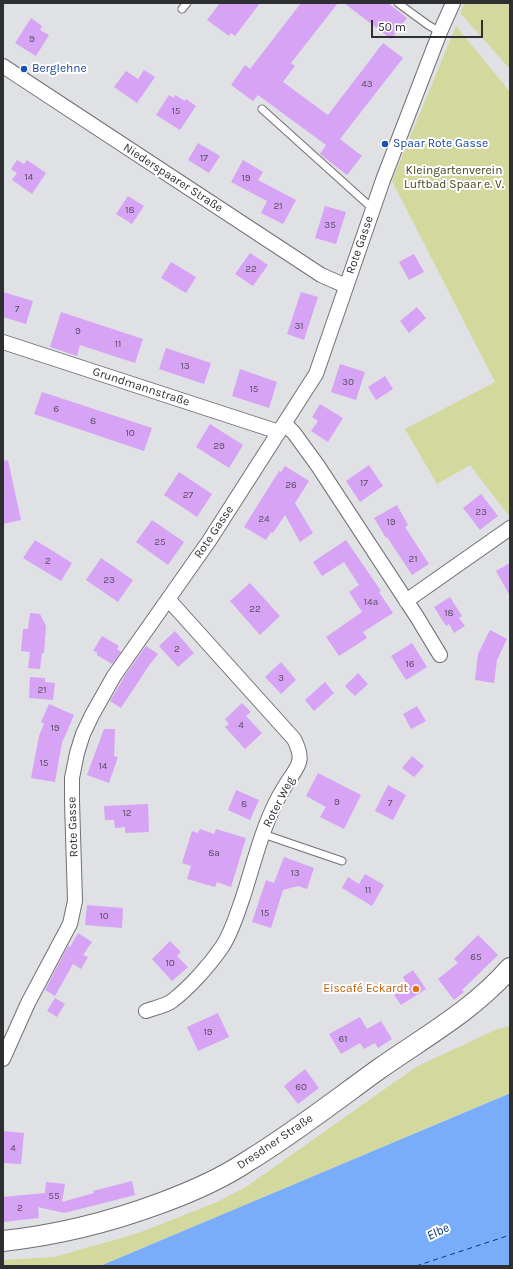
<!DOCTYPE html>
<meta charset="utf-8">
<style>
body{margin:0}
#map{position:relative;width:513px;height:1269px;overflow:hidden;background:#dfe1e4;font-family:Karla,sans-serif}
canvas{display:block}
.frame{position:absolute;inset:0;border:4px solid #2e2f30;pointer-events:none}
.scale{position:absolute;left:371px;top:20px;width:112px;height:18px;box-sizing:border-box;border:2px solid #2e2f30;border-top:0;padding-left:5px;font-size:12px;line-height:14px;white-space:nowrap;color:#2e2f30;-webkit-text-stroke:3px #fff;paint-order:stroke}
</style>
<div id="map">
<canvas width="513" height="1269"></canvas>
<div class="frame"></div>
<div class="scale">50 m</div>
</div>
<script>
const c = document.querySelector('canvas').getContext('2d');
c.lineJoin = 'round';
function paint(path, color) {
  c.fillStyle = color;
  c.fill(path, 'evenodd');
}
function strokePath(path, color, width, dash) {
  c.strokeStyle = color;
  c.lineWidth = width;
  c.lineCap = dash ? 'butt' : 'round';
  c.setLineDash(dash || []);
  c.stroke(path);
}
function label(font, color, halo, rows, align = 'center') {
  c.font = font + ' Karla,sans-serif';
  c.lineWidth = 4;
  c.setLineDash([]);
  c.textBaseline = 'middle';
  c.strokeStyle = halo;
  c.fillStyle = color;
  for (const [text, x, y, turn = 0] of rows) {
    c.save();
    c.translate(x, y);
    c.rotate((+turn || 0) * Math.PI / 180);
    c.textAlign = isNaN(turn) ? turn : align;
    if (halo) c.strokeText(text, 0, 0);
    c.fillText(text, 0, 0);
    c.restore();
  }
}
paint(new Path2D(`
 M 465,3 L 510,3 L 510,69 L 460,13 Z
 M 456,26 L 510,92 L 510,515 L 509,516 L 470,465 L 437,484 L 405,429 L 495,382 L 392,181 Z
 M 510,1026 L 510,1093 L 100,1266 L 3,1266 L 3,1260 L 54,1257 L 111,1241 L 144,1231 L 217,1202 L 246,1187 L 416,1067 L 495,1030 Z`), '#d3d99c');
paint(new Path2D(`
 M 510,1093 L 510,1266 L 100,1266 L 506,1095 Z`), '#79adfa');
strokePath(new Path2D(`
 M 416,1266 L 510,1235`), '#043678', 1, [5, 4]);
paint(new Path2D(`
 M 220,3 L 260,3 L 235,36 L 231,33 L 229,36 L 207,20 Z
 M 301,3 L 338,3 L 291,63 L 295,66 L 283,82 L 328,115 L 383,43 L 403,58 L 340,139 L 362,156 L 347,175 L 320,154 L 326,145 L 258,95 L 253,101 L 231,85 L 245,65 L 250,69 Z
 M 344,3 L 388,3 L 407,18 L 391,39 Z
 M 31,18 L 42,26 L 40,30 L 49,35 L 36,56 L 15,43 Z
 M 144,70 L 155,77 L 137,103 L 114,87 L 126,71 L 138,79 Z
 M 169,95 L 174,98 L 175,95 L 185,101 L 186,99 L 196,106 L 180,130 L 156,115 Z
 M 198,143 L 220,156 L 209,173 L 188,160 Z
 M 17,160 L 24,164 L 27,160 L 46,173 L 32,194 L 12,180 L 17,173 L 11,169 Z
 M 243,160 L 263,172 L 258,180 L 296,200 L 283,224 L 261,213 L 267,201 L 231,182 Z
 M 128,196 L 144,206 L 132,224 L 116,214 Z
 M 325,206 L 346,212 L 336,244 L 315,238 Z
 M 250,253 L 268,265 L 253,286 L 235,274 Z
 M 414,254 L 424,272 L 409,280 L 399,262 Z
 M 171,262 L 196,277 L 186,293 L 161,278 Z
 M 3,292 L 33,301 L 26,324 L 3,317 Z
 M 301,292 L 318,297 L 304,340 L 287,334 Z
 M 417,307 L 426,318 L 409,333 L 400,321 Z
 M 61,312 L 143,339 L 135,363 L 80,345 L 77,356 L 50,347 Z
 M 166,348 L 211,363 L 204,384 L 159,369 Z
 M 340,364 L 365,372 L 356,400 L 331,392 Z
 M 240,369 L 277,382 L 269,408 L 232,396 Z
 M 385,376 L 393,389 L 376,400 L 368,387 Z
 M 42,392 L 152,428 L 144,451 L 34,414 Z
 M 320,404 L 343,418 L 328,442 L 311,431 L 318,421 L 312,417 Z
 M 210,424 L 243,445 L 229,468 L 196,447 Z
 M 8,460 L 21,520 L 3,524 L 3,461 Z
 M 369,465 L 383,486 L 360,502 L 346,481 Z
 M 285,466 L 309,481 L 295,503 L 313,533 L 300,542 L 285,515 L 273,533 L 271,532 L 266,540 L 244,527 L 279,471 L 281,472 Z
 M 179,472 L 212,494 L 197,517 L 164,495 Z
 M 481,494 L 498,516 L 480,530 L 463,508 Z
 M 397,505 L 408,525 L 405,527 L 429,564 L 412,575 L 387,537 L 386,538 L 374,518 Z
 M 152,520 L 184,542 L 168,565 L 136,542 Z
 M 35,540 L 72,563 L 61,581 L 23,558 Z
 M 346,540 L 381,591 L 379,592 L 393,613 L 363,632 L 367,638 L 339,656 L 326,637 L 362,612 L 349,592 L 359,585 L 344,562 L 322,576 L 313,562 Z
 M 101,558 L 133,580 L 118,602 L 86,580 Z
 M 510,563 L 510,596 L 496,571 Z
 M 250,583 L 280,616 L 260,635 L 230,601 Z
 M 450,597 L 462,616 L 459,618 L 465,626 L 454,633 L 449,624 L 446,626 L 434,607 Z
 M 30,613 L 40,614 L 46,626 L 44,653 L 42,653 L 40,669 L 28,668 L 30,652 L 21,651 L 23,629 L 28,629 Z
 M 490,630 L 507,639 L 497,660 L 494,683 L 475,680 L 478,654 Z
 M 175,631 L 194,653 L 178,667 L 159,646 Z
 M 102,636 L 119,646 L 117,649 L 121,652 L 112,664 L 97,655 L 97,652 L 93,651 Z
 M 412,643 L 427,667 L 406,680 L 391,656 Z
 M 146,646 L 158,654 L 150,664 L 121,708 L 110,701 L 126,674 Z
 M 281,662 L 296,680 L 281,694 L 265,677 Z
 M 358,673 L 368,684 L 355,696 L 345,686 Z
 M 30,677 L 45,678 L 45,682 L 55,683 L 53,700 L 29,698 Z
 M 325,682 L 334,693 L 314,711 L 305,700 Z
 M 242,703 L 251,712 L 246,716 L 262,733 L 245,749 L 225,727 L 229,724 L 225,719 Z
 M 49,704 L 74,715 L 62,743 L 55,782 L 31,778 L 39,736 L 44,724 L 41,722 Z
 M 417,706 L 426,721 L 411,729 L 403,714 Z
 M 104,729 L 115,729 L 114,756 L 118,757 L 109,783 L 87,775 Z
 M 412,756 L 424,766 L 414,777 L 402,768 Z
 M 318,773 L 361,795 L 344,829 L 320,817 L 326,807 L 306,796 Z
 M 388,785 L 406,795 L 393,820 L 375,811 Z
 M 236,790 L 259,800 L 250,820 L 228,810 Z
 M 148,804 L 149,832 L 125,833 L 125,827 L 115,828 L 114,820 L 105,820 L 104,806 Z
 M 200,829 L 214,834 L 216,829 L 246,838 L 231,887 L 217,882 L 215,887 L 187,879 L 191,866 L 182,863 L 192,831 L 198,833 Z
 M 284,857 L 314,868 L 307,889 L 298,886 L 283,890 L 271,928 L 252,922 L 266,880 L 274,883 Z
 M 365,874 L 384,885 L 372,906 L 342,888 L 348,877 L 359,884 Z
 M 87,905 L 123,908 L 122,928 L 85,925 Z
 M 78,933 L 92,942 L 83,955 L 88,957 L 81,969 L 73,964 L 55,996 L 45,990 L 68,946 L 70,947 Z
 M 478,935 L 498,955 L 462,990 L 464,992 L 454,1000 L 438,979 L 458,963 L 454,959 Z
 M 170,941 L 181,952 L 177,956 L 188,967 L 172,981 L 152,959 Z
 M 413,970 L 426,989 L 401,1005 L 394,995 L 408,986 L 403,977 Z
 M 55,998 L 65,1004 L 57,1017 L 47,1011 Z
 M 218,1013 L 229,1037 L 198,1051 L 187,1027 Z
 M 360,1017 L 367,1029 L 381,1021 L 392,1039 L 378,1048 L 375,1043 L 364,1049 L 360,1043 L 341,1054 L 329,1034 Z
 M 305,1069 L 319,1088 L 298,1104 L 284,1086 Z
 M 3,1131 L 24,1133 L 21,1164 L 3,1163 Z
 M 132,1181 L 135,1195 L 64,1213 L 38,1207 L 39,1218 L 3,1222 L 3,1197 L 45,1193 L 46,1182 L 65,1184 L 62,1202 L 94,1193 L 93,1191 Z`), '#d7a3f4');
const lane = new Path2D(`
 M 398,3 L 428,25 L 440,32
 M 182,9 L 187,3
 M 262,109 L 373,209
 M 263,834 L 342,861`);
const street = new Path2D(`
 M 3,66 L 321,275 L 346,286
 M 3,342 L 279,432
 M 285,424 L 294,433 L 318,466 L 417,617 L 440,655
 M 406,601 L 510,528
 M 146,1011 C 154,1008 165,1006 172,1001 C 189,988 209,966 222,947 C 232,932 237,914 243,897 C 255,860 264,819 285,786 C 297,766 306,763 294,739 L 168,599
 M 3,1059 L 28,1003 L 70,924 L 75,901 L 72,801 L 72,778 L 77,753 L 83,734 L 92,715 L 114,676 L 209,541 L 316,374 L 383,180 L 440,32 L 453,3`);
const secondary = new Path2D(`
 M 3,1241 C 58,1235 110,1222 161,1203 C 191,1192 221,1179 248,1161 C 294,1133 336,1100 379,1069 C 426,1036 472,1011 510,968`);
strokePath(lane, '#6f7173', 9);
strokePath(street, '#6f7173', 16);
strokePath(secondary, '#6f7173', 22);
strokePath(lane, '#fff', 7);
strokePath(street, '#fff', 14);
strokePath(secondary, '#fff', 20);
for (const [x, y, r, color] of [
 [24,69,4,"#1a4fb4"],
 [385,144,4,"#1a4fb4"],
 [416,989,4,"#e8710a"]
]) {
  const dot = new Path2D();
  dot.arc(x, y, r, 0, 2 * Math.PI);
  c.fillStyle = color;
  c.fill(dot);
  strokePath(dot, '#fff', 1.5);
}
label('10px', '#584c61', null, [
 ["9",32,39],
 ["43",367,84],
 ["15",176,111],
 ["17",204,158],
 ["14",29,177],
 ["19",246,178],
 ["21",278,206],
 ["18",130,210],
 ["35",330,225],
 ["22",251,269],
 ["7",17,309],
 ["31",299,326],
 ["9",78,331],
 ["11",118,344],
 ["13",185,366],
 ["30",348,382],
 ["15",254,389],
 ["6",56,409],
 ["8",93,421],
 ["10",130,433],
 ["29",219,446],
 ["17",364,483],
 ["26",291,485],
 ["27",188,495],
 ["23",481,512],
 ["24",264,519],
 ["19",391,522],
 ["25",160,542],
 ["21",413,559],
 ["2",48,561],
 ["23",109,580],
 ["14a",371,602],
 ["22",255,609],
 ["18",449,613],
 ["2",177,649],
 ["16",410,664],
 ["3",281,678],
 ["21",42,690],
 ["4",241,725],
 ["19",55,728],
 ["15",44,763],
 ["14",103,766],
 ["9",337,802],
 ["7",390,803],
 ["8",244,804],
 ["12",127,813],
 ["8a",214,853],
 ["13",295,873],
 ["11",368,890],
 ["15",265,913],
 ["10",104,916],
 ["65",476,957],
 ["10",170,963],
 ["19",208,1032],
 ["61",343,1039],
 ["60",301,1087],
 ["4",13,1148],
 ["55",54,1196],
 ["2",20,1208]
]);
label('12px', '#164399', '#fff', [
 ["Berglehne",32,69],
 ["Spaar Rote Gasse",393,144]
], 'left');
label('12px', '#41441a', '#fff', [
 ["Kleingartenverein",454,171],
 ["Luftbad Spaar e. V.",454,185]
]);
label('12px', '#2e2f30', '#fff', [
 ["Niederspaarer Straße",173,178,33],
 ["Rote Gasse",360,245,-71],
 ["Grundmannstraße",141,387,18],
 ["Rote Gasse",214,532,-56],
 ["Roter Weg",279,802,-63],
 ["Rote Gasse",73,827,-92],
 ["Dresdner Straße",275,1142,-34]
]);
label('12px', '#c56008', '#fff', [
 ["Eiscafé Eckardt",408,989]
], 'right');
label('italic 13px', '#043678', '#fff', [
 ["Elbe",438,1232,-26]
]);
</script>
